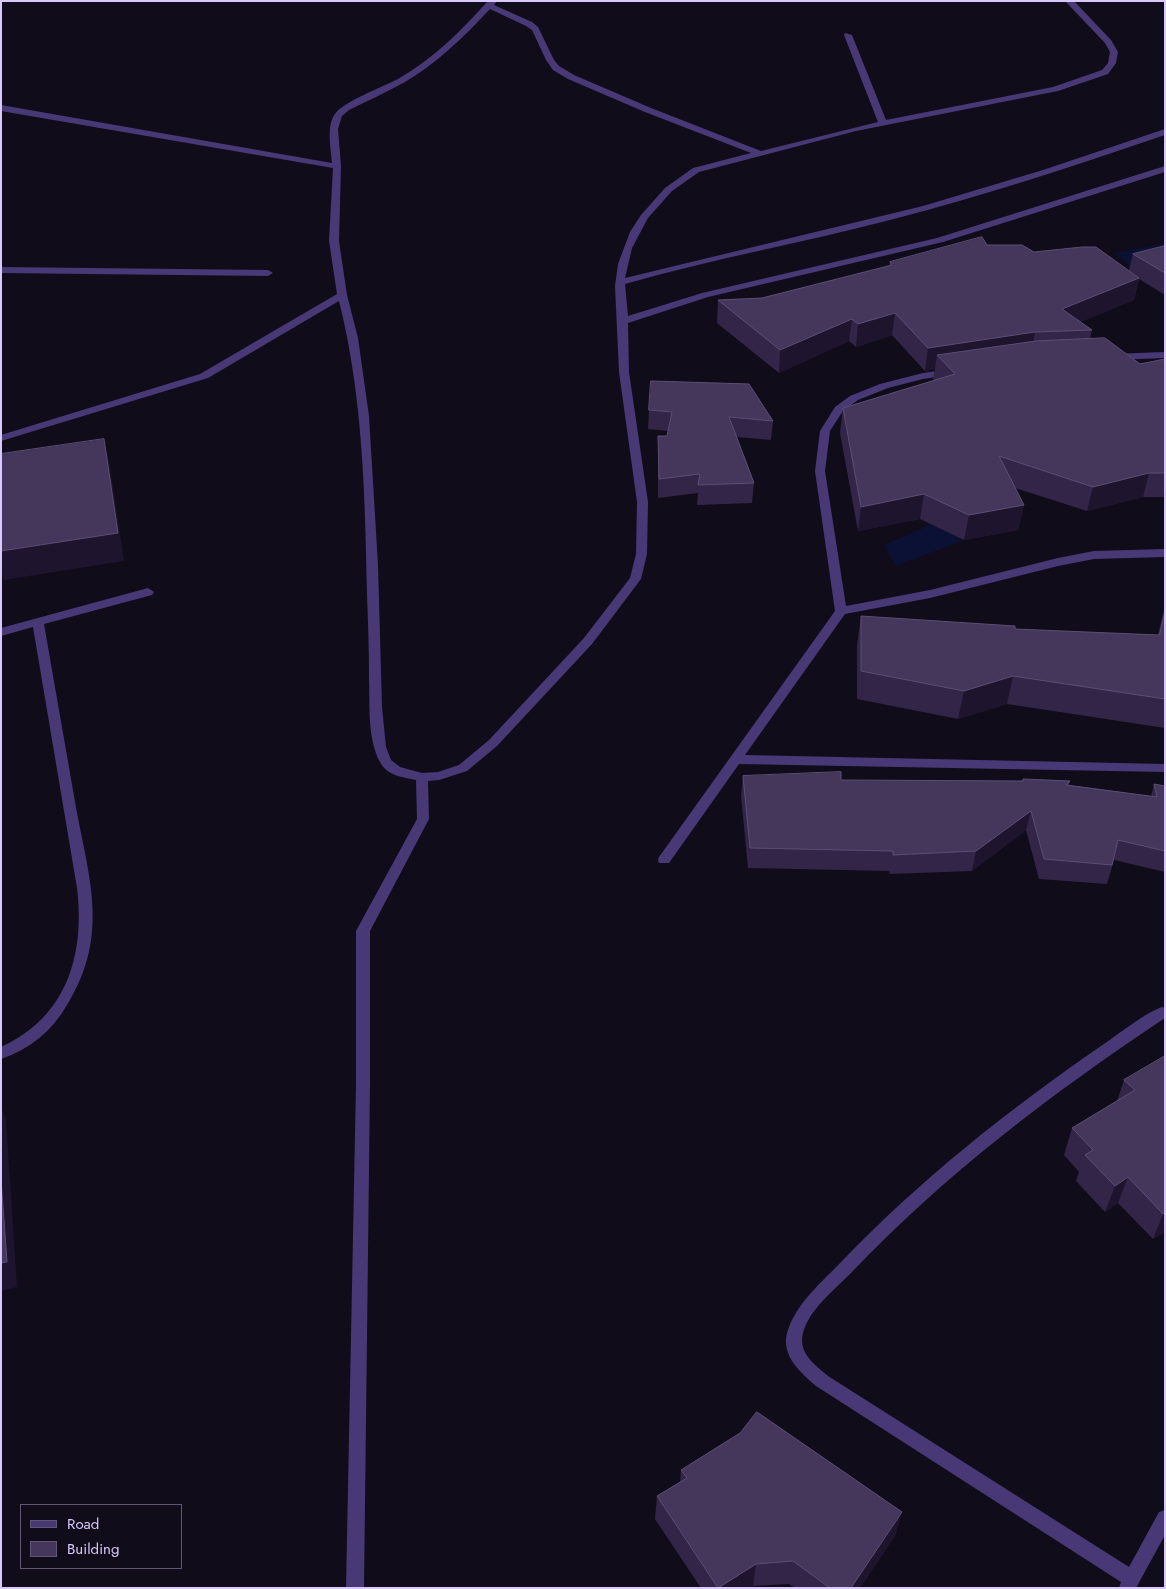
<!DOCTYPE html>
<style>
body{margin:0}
#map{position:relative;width:1166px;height:1589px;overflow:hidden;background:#110c1a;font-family:Jost,sans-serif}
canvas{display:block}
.frame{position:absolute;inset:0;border:2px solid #d8c8fc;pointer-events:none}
.legend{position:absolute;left:20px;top:1504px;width:162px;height:65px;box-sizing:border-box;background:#110c1a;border:1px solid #615774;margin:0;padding:6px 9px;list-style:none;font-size:15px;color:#d8c8fc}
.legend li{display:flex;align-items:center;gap:10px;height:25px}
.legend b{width:25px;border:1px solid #615774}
</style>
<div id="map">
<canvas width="1166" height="1589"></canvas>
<div class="frame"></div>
<ul class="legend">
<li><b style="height:6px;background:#483976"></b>Road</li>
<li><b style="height:14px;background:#44375b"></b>Building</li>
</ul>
</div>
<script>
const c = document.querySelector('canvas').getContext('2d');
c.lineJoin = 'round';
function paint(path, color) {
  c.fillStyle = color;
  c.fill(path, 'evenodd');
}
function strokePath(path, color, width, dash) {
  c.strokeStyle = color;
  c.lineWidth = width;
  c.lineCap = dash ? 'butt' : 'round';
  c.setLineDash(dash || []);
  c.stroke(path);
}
paint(new Path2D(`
 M 1161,244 L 1165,246 L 1165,256 L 1128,264 L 1114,253 Z
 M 932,524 L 964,540 L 896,566 L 884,545 Z`), '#0b1134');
paint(new Path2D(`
 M 488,1 L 497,1 L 494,5 L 532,22 L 538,27 L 554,60 L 559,66 L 574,75 L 651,108 L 761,151 L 878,122 L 844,35 L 845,33 L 852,35 L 886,120 L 1053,87 L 1102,70 L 1108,63 L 1110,52 L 1105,43 L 1065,1 L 1074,1 L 1111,40 L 1118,52 L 1116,63 L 1108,74 L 1058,91 L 856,131 L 699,172 L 672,191 L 648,218 L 632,248 L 625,278 L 923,206 L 1043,170 L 1165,129 L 1165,135 C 1074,166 983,196 890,220 C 802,243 712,259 625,284 L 628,316 L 702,293 L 937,238 L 1165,166 L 1165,172 L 943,242 L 708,297 L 628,323 L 629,372 L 648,502 L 647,554 L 641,579 L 592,644 L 497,746 L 467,771 L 439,780 L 428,781 L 429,819 L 370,931 L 370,1084 L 364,1588 L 346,1588 L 356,1084 L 356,931 L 417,819 L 416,780 C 403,777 387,776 380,762 C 367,738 370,704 369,677 C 369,649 368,621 367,594 C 365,496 363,396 339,301 L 208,378 L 1,441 L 1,435 L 200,374 L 337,294 L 329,241 L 333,168 L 1,111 L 1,105 L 332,163 C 331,148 326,126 335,114 C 344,101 383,87 398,79 C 433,59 462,30 488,1 ZM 490,9 L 526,26 L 532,30 L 546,60 L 553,70 L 568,79 L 645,112 L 751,153 L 693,168 L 665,188 L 641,215 L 630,232 L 618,264 L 615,286 L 619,372 L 637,502 L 636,554 L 630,578 L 584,638 L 489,740 L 459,765 L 438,772 L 422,773 L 400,767 L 391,760 L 386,747 L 382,707 L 378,565 L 369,416 L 358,338 L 347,295 L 339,241 L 341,166 L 338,129 L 342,116 L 349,110 C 367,101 387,92 405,82 C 437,63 465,36 490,9 Z
 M 1,267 L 268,270 L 273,273 L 268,276 L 1,273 Z
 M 1165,352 L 1165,358 L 1112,360 L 1107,357 L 1112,354 Z
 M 951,369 L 956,372 L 955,374 L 923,379 L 888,388 L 858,400 L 843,411 L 830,431 L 825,471 L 846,606 L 930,590 L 1058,558 L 1094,551 L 1165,549 L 1165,557 L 1094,559 L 1058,566 L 930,598 L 845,614 L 745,755 L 1165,764 L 1165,772 L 739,764 L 669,863 L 659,863 L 658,860 L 659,857 L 835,611 L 815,471 L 820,431 L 835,407 L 850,396 L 880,384 L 923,373 Z
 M 148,588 L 154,592 L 152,595 L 44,624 C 54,681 64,739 74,796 C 87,874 112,932 67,1005 C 52,1031 30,1049 1,1059 L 1,1047 C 67,1017 85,955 77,888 L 33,627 L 1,636 L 1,628 Z
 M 1162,1007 L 1165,1008 L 1165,1018 C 1051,1094 944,1175 850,1274 C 834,1290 809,1310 803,1333 C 798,1353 814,1364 828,1376 L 1129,1567 L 1159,1512 L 1165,1510 L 1165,1535 L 1136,1588 L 1119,1588 L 1121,1582 L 816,1386 C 801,1373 781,1356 787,1333 C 795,1304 822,1282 842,1261 C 920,1180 1008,1110 1101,1046 C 1119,1034 1143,1014 1162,1007 Z`), '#483976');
paint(new Path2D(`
 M 987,245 L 1034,252 L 1129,270 L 1133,254 L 1165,246 L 1165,295 L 1139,279 L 1134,300 L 1080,322 L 1092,330 L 1090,339 L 1140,364 L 1165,359 L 1165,497 L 1143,497 L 1087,511 L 1015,488 L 1024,505 L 1018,530 L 964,540 L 920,519 L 858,531 L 840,433 L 843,408 L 934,381 L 933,379 L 935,369 L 925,371 L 892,335 L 856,347 L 849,341 L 779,373 L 717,323 L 718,300 L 762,298 L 889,266 L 890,262 Z
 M 649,410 L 773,421 L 771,440 L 737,437 L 754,483 L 752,503 L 697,505 L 698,493 L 658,498 L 658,436 L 667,436 L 668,431 L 648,429 Z
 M 1165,605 L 1165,728 L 1007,704 L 958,719 L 857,699 L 857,645 L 861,616 L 1015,629 L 1158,635 Z
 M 743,776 L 841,780 L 1022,781 L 1023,779 L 1070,781 L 1069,785 L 1151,796 L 1154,784 L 1165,786 L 1165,872 L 1114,860 L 1107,884 L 1039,879 L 1026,830 L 972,871 L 890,874 L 889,871 L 748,868 L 741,796 Z
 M 1165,1056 L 1165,1232 L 1153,1239 L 1118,1203 L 1105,1212 L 1076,1181 L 1079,1172 L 1064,1155 L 1072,1128 L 1117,1101 L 1124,1080 Z
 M 681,1470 L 896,1534 L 860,1588 L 795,1588 L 789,1584 L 753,1586 L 750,1588 L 701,1588 L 655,1519 L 657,1496 L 680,1482 Z`), '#322548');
paint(new Path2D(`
 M 1139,278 L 1134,300 L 1057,331 L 1062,309 Z
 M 895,313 L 892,335 L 856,347 L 858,324 Z
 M 852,319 L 849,341 L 779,373 L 780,350 Z
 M 1035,332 L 1031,355 L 937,355 L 935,369 L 925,371 L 928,348 Z
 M 104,439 L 110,467 L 124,561 L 4,580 L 1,571 L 1,551 Z
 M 1149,473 L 1143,497 L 1087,511 L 1093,487 Z
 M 1165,489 L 1165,497 L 1163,498 Z
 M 924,494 L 920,519 L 858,531 L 861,507 Z
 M 1024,505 L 1018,530 L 964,540 L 969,515 Z
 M 1013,676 L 1007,704 L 958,719 L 964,691 Z
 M 1031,811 L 1026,830 L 972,871 L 976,851 Z
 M 1,1107 L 6,1119 L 17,1287 L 1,1291 Z
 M 1128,1177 L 1118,1203 L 1105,1212 L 1115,1186 Z
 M 1165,1212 L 1165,1232 L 1153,1239 L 1163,1214 Z
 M 902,1512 L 896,1534 L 860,1588 L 851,1588 Z
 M 756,1564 L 753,1586 L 750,1588 L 719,1588 Z`), '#1e142d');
const building = new Path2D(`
 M 982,237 L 987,245 L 1022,245 L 1034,252 L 1082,247 L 1096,247 L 1139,278 L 1062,309 L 1092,330 L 1035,332 L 928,348 L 895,313 L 858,324 L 852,319 L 780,350 L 718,300 L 762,298 L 892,265 L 890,262 Z
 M 1165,246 L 1165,273 L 1133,254 Z
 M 1105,338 L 1140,364 L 1165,359 L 1165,473 L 1149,473 L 1093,487 L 999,456 L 1024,505 L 969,515 L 924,494 L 861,507 L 843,408 L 955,374 L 937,355 L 1036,341 Z
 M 651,381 L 749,384 L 773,421 L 729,417 L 754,483 L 698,485 L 700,474 L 659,479 L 658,436 L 667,436 L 672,412 L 649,410 Z
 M 104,439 L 118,533 L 1,551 L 1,454 Z
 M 1165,612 L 1165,699 L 1013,676 L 964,691 L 861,671 L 861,616 L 1015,626 L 1015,629 L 1159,635 Z
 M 841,772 L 841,780 L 1023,781 L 1023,779 L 1070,781 L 1066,785 L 1157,797 L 1154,784 L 1165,786 L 1165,851 L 1118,840 L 1112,865 L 1044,859 L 1031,811 L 976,851 L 893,855 L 893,851 L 750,848 L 743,776 Z
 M 1165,1056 L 1165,1212 L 1163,1214 L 1128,1177 L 1115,1186 L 1085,1155 L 1093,1150 L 1072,1128 L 1135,1090 L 1124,1080 Z
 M 1,1179 L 7,1262 L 1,1263 Z
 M 757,1412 L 902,1512 L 851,1588 L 830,1588 L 793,1561 L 756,1564 L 718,1588 L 657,1496 L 687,1478 L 681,1470 L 740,1433 Z`);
paint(building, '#44375b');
strokePath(building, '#5b4e74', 1);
</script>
